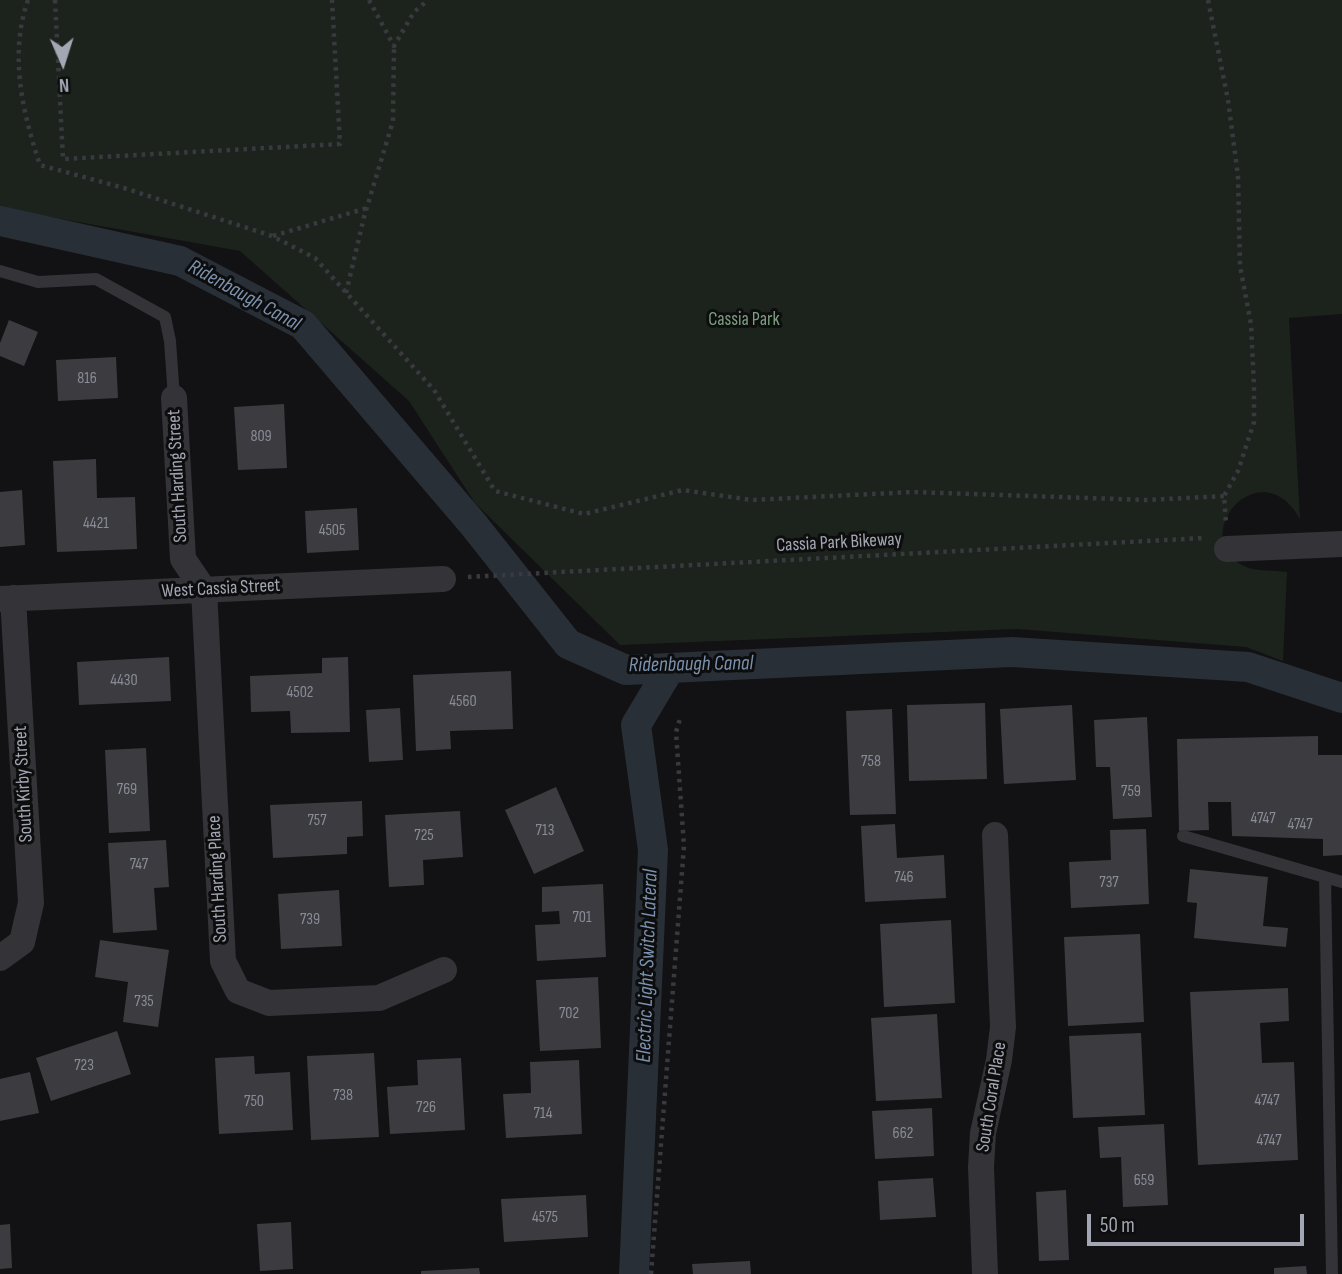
<!DOCTYPE html>
<style>
body{margin:0}
#map{position:relative;width:1342px;height:1274px;overflow:hidden;background:#121113;font-family:"Sofia Sans Condensed",sans-serif}
canvas{display:block}
.north{position:absolute;left:28px;top:28px;width:70px;height:70px;-webkit-text-stroke:5px #0d0d0e;paint-order:stroke;rotate:177deg;font-size:19px;font-weight:700;line-height:28px;text-align:center;color:#a3a7b3}
.north::after{content:'';display:block;margin:auto;width:24px;height:32px;background:#a3a7b3;clip-path:polygon(50% 0,100% 100%,50% 72%,0 100%)}
.scale{position:absolute;left:1087px;top:1214px;width:217px;height:32px;box-sizing:border-box;border:4px solid #a3a7b3;border-top:0;padding-left:9px;font-size:21px;line-height:24px;white-space:nowrap;color:#a3a7b3;-webkit-text-stroke:5px #0d0d0e;paint-order:stroke}
</style>
<div id="map">
<canvas width="1342" height="1274"></canvas>
<div class="north">N</div>
<div class="scale">50 m</div>
</div>
<script>
const c = document.querySelector('canvas').getContext('2d');
c.lineJoin = 'round';
function paint(path, color) {
  c.fillStyle = color;
  c.fill(path, 'evenodd');
}
function strokePath(path, color, width, dash) {
  c.strokeStyle = color;
  c.lineWidth = width;
  c.lineCap = dash ? 'butt' : 'round';
  c.setLineDash(dash || []);
  c.stroke(path);
}
function label(font, color, halo, rows, align = 'center') {
  c.font = font + ' "Sofia Sans Condensed",sans-serif';
  c.lineWidth = 6;
  c.setLineDash([]);
  c.textBaseline = 'middle';
  c.strokeStyle = halo;
  c.fillStyle = color;
  for (const [text, x, y, turn = 0] of rows) {
    c.save();
    c.translate(x, y);
    c.rotate((+turn || 0) * Math.PI / 180);
    c.textAlign = isNaN(turn) ? turn : align;
    if (halo) c.strokeText(text, 0, 0);
    c.fillText(text, 0, 0);
    c.restore();
  }
}
paint(new Path2D(`
 M 0,0 L 1342,0 L 1342,314 L 1289,318 L 1300,519 C 1261,449 1186,535 1244,566 C 1257,572 1273,570 1287,572 L 1283,661 L 1246,647 L 1017,629 L 620,645 L 475,503 L 409,401 L 240,251 L 0,208 Z`), '#1c231d');
strokePath(new Path2D(`
 M 0,221 L 180,261 L 303,325 L 473,524 L 568,644 L 626,670 L 1012,652 L 1248,667 L 1342,698
 M 634,1274 L 653,850 L 636,725 L 670,668`), '#282f36', 30);
paint(new Path2D(`
 M 9,320 L 38,332 L 24,366 L 0,356 L 0,343 Z
 M 116,357 L 118,398 L 58,401 L 56,360 Z
 M 284,404 L 287,468 L 238,470 L 234,407 Z
 M 96,459 L 97,498 L 135,497 L 137,549 L 57,552 L 53,461 Z
 M 22,490 L 25,545 L 0,547 L 0,492 Z
 M 357,508 L 359,550 L 307,553 L 305,511 Z
 M 169,657 L 171,701 L 79,705 L 77,662 Z
 M 348,657 L 350,732 L 291,733 L 290,711 L 251,712 L 250,676 L 322,673 L 322,658 Z
 M 511,671 L 513,729 L 450,731 L 451,749 L 416,751 L 413,675 Z
 M 985,703 L 987,779 L 909,781 L 907,705 Z
 M 1072,705 L 1076,780 L 1004,784 L 1000,709 Z
 M 400,708 L 403,760 L 369,762 L 366,710 Z
 M 892,709 L 896,814 L 850,815 L 846,711 Z
 M 1147,717 L 1152,817 L 1113,819 L 1110,767 L 1096,767 L 1094,720 Z
 M 1318,736 L 1318,755 L 1342,755 L 1342,855 L 1323,856 L 1323,839 L 1232,836 L 1231,802 L 1208,802 L 1209,830 L 1179,831 L 1177,739 Z
 M 146,748 L 150,831 L 109,833 L 105,750 Z
 M 556,787 L 584,851 L 534,874 L 505,810 Z
 M 362,801 L 363,836 L 347,837 L 347,854 L 273,858 L 270,805 Z
 M 460,811 L 463,857 L 423,860 L 424,885 L 389,887 L 385,815 Z
 M 895,824 L 897,858 L 944,855 L 946,898 L 865,902 L 861,826 Z
 M 1146,829 L 1149,904 L 1071,908 L 1069,862 L 1111,860 L 1110,830 Z
 M 166,840 L 169,887 L 154,888 L 157,930 L 113,933 L 108,843 Z
 M 1190,869 L 1268,877 L 1263,926 L 1288,928 L 1286,947 L 1194,938 L 1197,903 L 1187,902 Z
 M 603,884 L 606,957 L 537,961 L 535,925 L 560,924 L 559,911 L 542,912 L 542,887 Z
 M 339,890 L 342,946 L 281,949 L 278,894 Z
 M 951,920 L 955,1003 L 884,1007 L 880,924 Z
 M 1140,934 L 1144,1022 L 1068,1026 L 1064,937 Z
 M 100,940 L 169,950 L 158,1027 L 123,1022 L 128,982 L 95,977 Z
 M 598,977 L 601,1048 L 540,1051 L 536,980 Z
 M 1288,988 L 1289,1021 L 1260,1023 L 1262,1063 L 1294,1062 L 1298,1160 L 1198,1165 L 1190,992 Z
 M 937,1014 L 942,1098 L 876,1101 L 871,1018 Z
 M 117,1031 L 131,1074 L 51,1101 L 36,1058 Z
 M 1141,1033 L 1145,1115 L 1073,1118 L 1069,1036 Z
 M 374,1053 L 379,1137 L 311,1140 L 307,1056 Z
 M 254,1056 L 255,1074 L 290,1072 L 293,1130 L 219,1134 L 215,1058 Z
 M 461,1058 L 465,1130 L 390,1134 L 387,1087 L 418,1085 L 417,1060 Z
 M 579,1060 L 582,1134 L 506,1138 L 503,1094 L 531,1093 L 530,1062 Z
 M 30,1072 L 39,1113 L 0,1121 L 0,1079 Z
 M 932,1108 L 934,1156 L 875,1159 L 872,1111 Z
 M 1164,1124 L 1168,1205 L 1123,1207 L 1121,1157 L 1100,1158 L 1098,1127 Z
 M 933,1178 L 936,1217 L 880,1220 L 878,1181 Z
 M 1066,1190 L 1069,1260 L 1039,1261 L 1036,1192 Z
 M 586,1195 L 588,1237 L 504,1242 L 501,1199 Z
 M 291,1222 L 293,1269 L 260,1271 L 257,1224 Z
 M 10,1224 L 12,1268 L 0,1269 L 0,1225 Z
 M 750,1261 L 751,1274 L 693,1274 L 692,1264 Z
 M 1306,1266 L 1307,1274 L 1274,1274 L 1274,1268 Z
 M 479,1268 L 480,1274 L 421,1274 L 421,1271 Z`), '#3c3c40');
strokePath(new Path2D(`
 M 28,0 C 9,54 22,111 40,165 L 124,188 L 272,236 L 315,258 L 434,390 L 495,491 L 584,514 L 683,490 L 751,500 L 913,492 L 1147,500 L 1224,496
 M 55,0 L 63,159 L 340,144 L 332,0
 M 369,0 L 394,46 L 414,12 L 428,0
 M 1208,0 L 1228,100 L 1238,176 L 1240,266 L 1251,324 L 1254,386 L 1254,422 L 1238,471 L 1224,496 L 1226,523
 M 273,236 L 367,208
 M 346,293 L 364,217 L 393,121 L 394,46
 M 468,577 L 1204,538
 M 651,1274 L 684,846 L 676,732 L 680,719`), '#393a3f', 4.5, [3.5, 5]);
strokePath(new Path2D(`
 M 0,271 L 38,282 L 96,279 L 165,317 L 170,341 L 174,398
 M 1183,836 L 1342,882
 M 1325,877 L 1332,1274`), '#333338', 12);
strokePath(new Path2D(`
 M 174,398 L 183,559 L 204,590 L 223,961 L 238,991 L 269,1003 L 379,998 L 444,970
 M 1227,549 L 1342,544
 M 0,599 L 443,579
 M 0,958 L 22,942 L 31,903 L 13,598
 M 985,1274 L 981,1167 L 983,1133 L 999,1060 L 1003,1027 L 995,835`), '#333338', 26);
label('16px', '#898c96', null, [
 ["816",87,379],
 ["809",261,437],
 ["4421",96,524],
 ["4505",332,531],
 ["4430",124,681],
 ["4502",300,693],
 ["4560",463,702],
 ["758",871,762],
 ["769",127,790],
 ["759",1131,792],
 ["4747",1263,819],
 ["757",317,821],
 ["4747",1300,825],
 ["713",545,831],
 ["725",424,836],
 ["747",139,865],
 ["746",904,878],
 ["737",1109,883],
 ["701",582,918],
 ["739",310,920],
 ["735",144,1002],
 ["702",569,1014],
 ["723",84,1066],
 ["738",343,1096],
 ["4747",1267,1101],
 ["750",254,1102],
 ["726",426,1108],
 ["714",543,1114],
 ["662",903,1134],
 ["4747",1269,1141],
 ["659",1144,1181],
 ["4575",545,1218]
]);
label('19px', '#7b9e80', '#0d0d0e', [
 ["Cassia Park",744,320]
]);
label('19px', '#a3a7b3', '#0d0d0e', [
 ["South Harding Street",178,476,-93],
 ["Cassia Park Bikeway",839,543,-3],
 ["West Cassia Street",221,589,-3],
 ["South Kirby Street",24,784,-93],
 ["South Harding Place",218,879,-93],
 ["South Coral Place",992,1097,-81]
]);
label('italic 21px', '#7b91ae', '#0d0d0e', [
 ["Ridenbaugh Canal",244,296,29],
 ["Ridenbaugh Canal",691,665,-1],
 ["Electric Light Switch Lateral",648,966,-88]
]);
</script>
